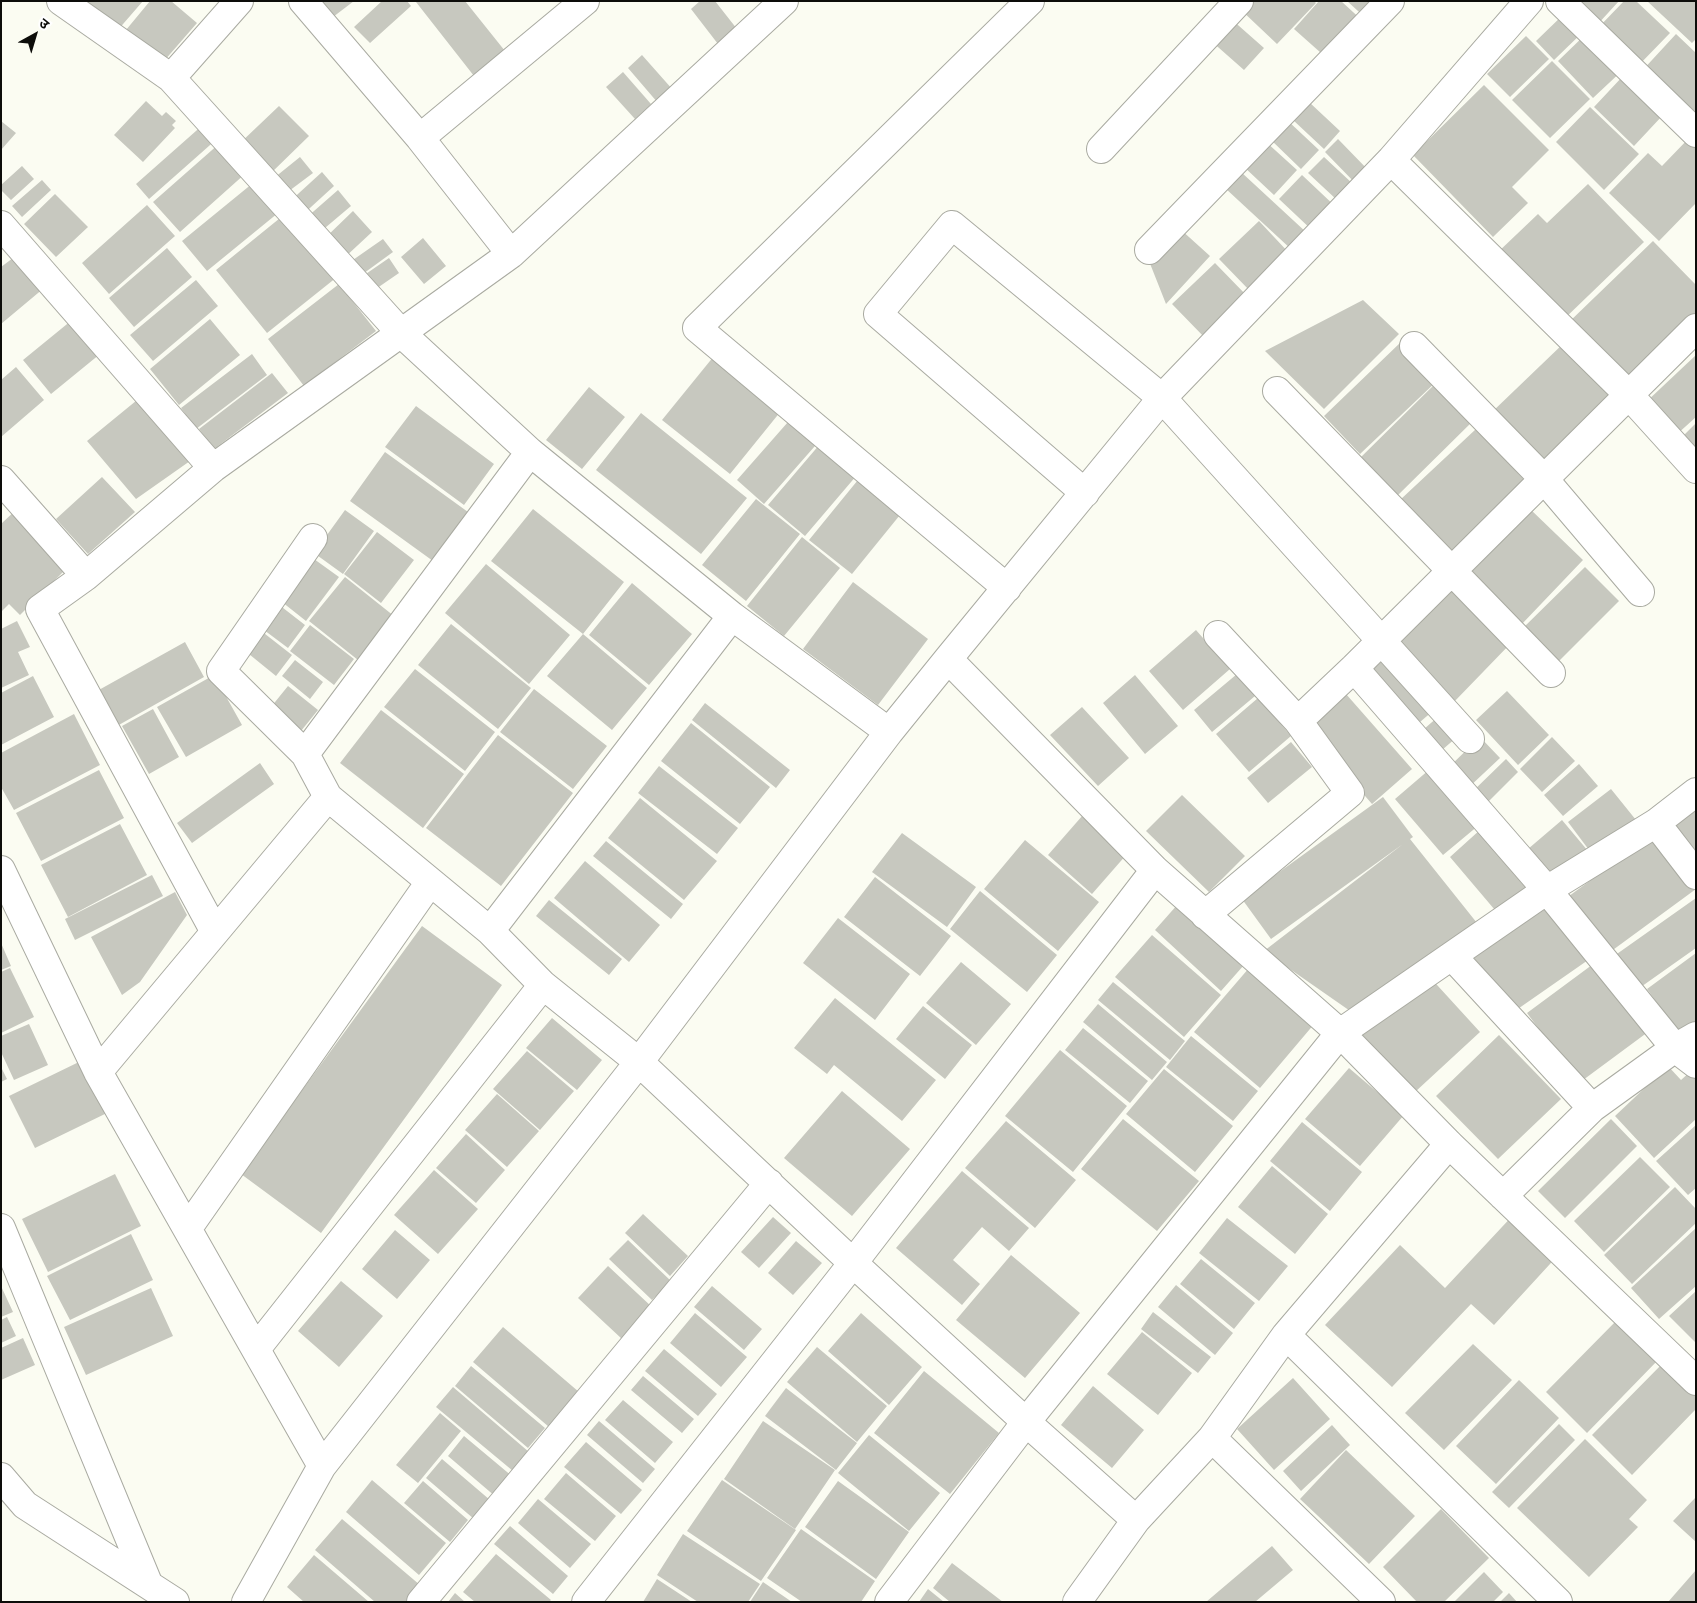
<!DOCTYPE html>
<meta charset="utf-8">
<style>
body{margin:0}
#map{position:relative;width:1697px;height:1603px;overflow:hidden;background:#fbfcf2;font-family:"Space Grotesk","Noto Sans Devanagari",sans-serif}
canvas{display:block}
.frame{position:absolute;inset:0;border:2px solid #0d0d0a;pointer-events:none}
.north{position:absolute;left:10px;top:10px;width:50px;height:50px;-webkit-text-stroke:4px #fff;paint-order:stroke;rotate:39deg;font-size:14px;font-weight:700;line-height:20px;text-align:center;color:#0d0d0a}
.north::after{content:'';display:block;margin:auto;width:18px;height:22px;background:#0d0d0a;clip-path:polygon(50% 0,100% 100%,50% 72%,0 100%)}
</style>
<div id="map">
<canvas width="1697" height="1603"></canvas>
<div class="frame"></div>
<div class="north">उ</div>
</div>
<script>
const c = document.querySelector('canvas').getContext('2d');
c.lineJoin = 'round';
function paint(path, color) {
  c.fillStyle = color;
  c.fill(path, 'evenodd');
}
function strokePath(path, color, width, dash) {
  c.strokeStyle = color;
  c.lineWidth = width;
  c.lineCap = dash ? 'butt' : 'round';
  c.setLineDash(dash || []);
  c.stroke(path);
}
paint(new Path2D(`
 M 84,1 L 143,1 L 117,31 Z
 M 150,1 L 171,1 L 197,23 L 164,61 L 126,30 Z
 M 322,1 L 354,1 L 333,17 Z
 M 382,1 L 407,1 L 411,6 L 370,43 L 354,27 Z
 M 417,1 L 465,1 L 505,51 L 474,76 L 416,2 Z
 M 700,1 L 715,1 L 737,29 L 718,44 L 691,9 Z
 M 1248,1 L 1314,1 L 1316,3 L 1277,44 L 1240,9 Z
 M 1319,1 L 1341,1 L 1365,23 L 1330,61 L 1294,29 Z
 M 1347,1 L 1387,1 L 1369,21 Z
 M 1573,1 L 1619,1 L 1597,25 Z
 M 1624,1 L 1636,1 L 1670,33 L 1637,67 L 1597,29 Z
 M 1647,1 L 1696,1 L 1696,39 L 1692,43 Z
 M 1567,11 L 1585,30 L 1554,60 L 1536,41 Z
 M 1230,18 L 1264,48 L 1244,70 L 1210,40 Z
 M 1589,31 L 1625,68 L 1593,98 L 1558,61 Z
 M 1676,34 L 1696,53 L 1696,109 L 1688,118 L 1640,73 Z
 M 1526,36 L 1549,59 L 1510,97 L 1487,74 Z
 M 642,55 L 673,90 L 658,103 L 628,68 Z
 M 1552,61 L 1590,99 L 1550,138 L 1512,100 Z
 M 623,72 L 651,104 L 635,119 L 606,87 Z
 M 1623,76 L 1663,115 L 1634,146 L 1594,107 Z
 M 1484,85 L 1549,150 L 1512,187 L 1528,203 L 1493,237 L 1413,155 Z
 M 146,101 L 162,116 L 166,112 L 176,121 L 172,125 L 175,128 L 143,162 L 114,135 Z
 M 1309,102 L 1340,131 L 1324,149 L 1293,120 Z
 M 279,106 L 309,136 L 268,176 L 238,145 Z
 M 1590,107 L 1639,154 L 1604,190 L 1556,142 Z
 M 1287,120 L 1319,150 L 1301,169 L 1270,139 Z
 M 1,121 L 16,133 L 1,150 Z
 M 205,123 L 218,138 L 149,199 L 136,184 Z
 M 1690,137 L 1696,143 L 1696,203 L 1659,241 L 1609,193 L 1648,153 L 1662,166 Z
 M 1338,139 L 1371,173 L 1358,186 L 1325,152 Z
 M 1265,141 L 1297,170 L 1274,195 L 1243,166 Z
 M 220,143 L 246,173 L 180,232 L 153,202 Z
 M 300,157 L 313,173 L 281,197 L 269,182 Z
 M 1324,157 L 1353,184 L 1337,200 L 1308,173 Z
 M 22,166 L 34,179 L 11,200 L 1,190 L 1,185 Z
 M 322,172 L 334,186 L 299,218 L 287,204 Z
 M 1241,172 L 1307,233 L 1292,250 L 1225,188 Z
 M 1302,175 L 1337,208 L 1314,232 L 1279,199 Z
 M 42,180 L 51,190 L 22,217 L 12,206 Z
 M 253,183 L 278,213 L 207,271 L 182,241 Z
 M 1588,184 L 1644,242 L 1561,322 L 1496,254 L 1538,214 L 1547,223 Z
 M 338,190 L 351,206 L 319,233 L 306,218 Z
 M 55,194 L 88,227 L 56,257 L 24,224 Z
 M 147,205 L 175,236 L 109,294 L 82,263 Z
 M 353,211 L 372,232 L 343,259 L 324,239 Z
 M 285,214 L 337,277 L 267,333 L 216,270 Z
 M 1259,221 L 1290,254 L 1251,292 L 1219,259 Z
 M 1179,228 L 1210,256 L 1166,304 L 1149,261 Z
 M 423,238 L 446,266 L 424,284 L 401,257 Z
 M 383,239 L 393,252 L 360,276 L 350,262 Z
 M 1653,241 L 1696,285 L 1696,317 L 1626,385 L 1567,324 Z
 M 167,248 L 192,277 L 134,327 L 109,298 Z
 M 17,255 L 44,288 L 1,324 L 1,267 Z
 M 389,258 L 399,273 L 370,293 L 360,278 Z
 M 1215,263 L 1249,298 L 1206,339 L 1172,304 Z
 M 196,280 L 218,306 L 153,361 L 130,335 Z
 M 339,284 L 376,331 L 304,386 L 268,339 Z
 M 1363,300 L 1399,334 L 1324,409 L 1265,351 Z
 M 210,319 L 240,355 L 179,405 L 150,369 Z
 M 72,320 L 100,354 L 51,394 L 23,360 Z
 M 1566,341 L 1616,394 L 1542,465 L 1491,413 Z
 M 1401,342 L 1438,380 L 1360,454 L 1324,416 Z
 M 252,354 L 267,375 L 196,429 L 181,408 Z
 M 1696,355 L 1696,417 L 1675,436 L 1645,403 Z
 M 714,356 L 781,411 L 730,474 L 662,420 Z
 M 16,367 L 44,400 L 1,437 L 1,380 Z
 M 272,373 L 288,393 L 214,449 L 199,429 Z
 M 1438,381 L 1475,419 L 1395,498 L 1358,460 Z
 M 589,387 L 625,417 L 582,469 L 546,440 Z
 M 142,396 L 190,461 L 136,499 L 87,441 Z
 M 416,406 L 494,464 L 464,505 L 385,447 Z
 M 641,413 L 747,498 L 701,554 L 596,470 Z
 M 795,414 L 822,438 L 764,504 L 737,480 Z
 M 1696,423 L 1696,454 L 1681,438 Z
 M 1476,429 L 1528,484 L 1452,556 L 1400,500 Z
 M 820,444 L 857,475 L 805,536 L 768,505 Z
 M 385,452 L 468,512 L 433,561 L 350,501 Z
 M 862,475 L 904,510 L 852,574 L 809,540 Z
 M 102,477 L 135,512 L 88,554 L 56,519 Z
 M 756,499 L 800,534 L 746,601 L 702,565 Z
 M 18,508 L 72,563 L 20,615 L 9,604 L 1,612 L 1,524 Z
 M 1529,508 L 1583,560 L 1521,625 L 1467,574 Z
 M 533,509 L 624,582 L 583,634 L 491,561 Z
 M 345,510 L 374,531 L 343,574 L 314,553 Z
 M 377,532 L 414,560 L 381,603 L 344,574 Z
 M 802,537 L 840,568 L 784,636 L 747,606 Z
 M 314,559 L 339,577 L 306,621 L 282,602 Z
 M 486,564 L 570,635 L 529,684 L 445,613 Z
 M 1585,567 L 1619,601 L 1555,665 L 1520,631 Z
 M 345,577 L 399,620 L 363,664 L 309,621 Z
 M 853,582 L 928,639 L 878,705 L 803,649 Z
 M 632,583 L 692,634 L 649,685 L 589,635 Z
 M 1456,586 L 1513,641 L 1453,703 L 1396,647 Z
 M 278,604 L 305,625 L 288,648 L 260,627 Z
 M 17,621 L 30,647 L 18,652 L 29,675 L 1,688 L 1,629 Z
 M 451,624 L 531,688 L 498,729 L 418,665 Z
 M 310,625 L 354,659 L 334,685 L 290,651 Z
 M 260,630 L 292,655 L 276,676 L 244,650 Z
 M 1196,630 L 1230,669 L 1183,710 L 1149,671 Z
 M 583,634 L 647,688 L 612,730 L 547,676 Z
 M 185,642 L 204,677 L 117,726 L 97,691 Z
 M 1387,657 L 1434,710 L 1413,728 L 1366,675 Z
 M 295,660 L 323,682 L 310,699 L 282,676 Z
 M 415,669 L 495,732 L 465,771 L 384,707 Z
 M 1243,669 L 1261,691 L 1212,732 L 1194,710 Z
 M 214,675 L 242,725 L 186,757 L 157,707 Z
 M 1135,675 L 1178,726 L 1145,754 L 1103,703 Z
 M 33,676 L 54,717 L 1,745 L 1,693 Z
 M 288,686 L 318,710 L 301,731 L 271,707 Z
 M 534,689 L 607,746 L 573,789 L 500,732 Z
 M 1507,691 L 1549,735 L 1518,765 L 1476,720 Z
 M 1346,694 L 1412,769 L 1372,804 L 1307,729 Z
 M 1258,698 L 1291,736 L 1249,772 L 1216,734 Z
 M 705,703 L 790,770 L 776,788 L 692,720 Z
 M 1082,707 L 1129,758 L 1098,786 L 1050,735 Z
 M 153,709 L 179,757 L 149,774 L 122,726 Z
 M 381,710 L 464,774 L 423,828 L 340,763 Z
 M 74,714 L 100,765 L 14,810 L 1,787 L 1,753 Z
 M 1439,716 L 1457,737 L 1434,757 L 1416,736 Z
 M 691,723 L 770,787 L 740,824 L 661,761 Z
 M 498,735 L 573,793 L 501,886 L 426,828 Z
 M 1480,737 L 1500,758 L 1467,789 L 1448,768 Z
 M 1552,737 L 1575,761 L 1542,792 L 1520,769 Z
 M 1291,742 L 1312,767 L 1268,803 L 1247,778 Z
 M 1506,759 L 1518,772 L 1483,807 L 1470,794 Z
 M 260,763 L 274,784 L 192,843 L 177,823 Z
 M 1579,764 L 1598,786 L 1563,816 L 1544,795 Z
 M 659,766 L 738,828 L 717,854 L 638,793 Z
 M 1430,769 L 1479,825 L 1443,855 L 1395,799 Z
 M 99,770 L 124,818 L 41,861 L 16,813 Z
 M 1611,789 L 1636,820 L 1592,854 L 1568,822 Z
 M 1182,795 L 1245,856 L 1209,892 L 1146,831 Z
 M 1383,797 L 1413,837 L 1410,839 L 1477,923 L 1353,1013 L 1264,951 L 1403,844 L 1271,939 L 1242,899 Z
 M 640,798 L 717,861 L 684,900 L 608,838 Z
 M 1696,806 L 1696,857 L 1667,828 Z
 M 1083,815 L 1127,854 L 1092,894 L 1048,855 Z
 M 1562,820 L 1588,851 L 1548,886 L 1521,855 Z
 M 120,824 L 147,875 L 68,917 L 41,865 Z
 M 1481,829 L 1533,888 L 1500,916 L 1450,857 Z
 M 1658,831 L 1696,882 L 1696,889 L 1606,955 L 1565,899 Z
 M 902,833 L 976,887 L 947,927 L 872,872 Z
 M 1025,840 L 1099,902 L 1058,951 L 984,889 Z
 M 606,841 L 683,904 L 671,919 L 593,856 Z
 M 585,861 L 660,925 L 629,962 L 554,898 Z
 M 152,875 L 163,896 L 75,940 L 65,919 Z
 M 875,877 L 951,936 L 920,976 L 844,917 Z
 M 980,891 L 1057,955 L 1027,992 L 950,929 Z
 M 175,892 L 187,915 L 140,982 L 122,995 L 91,937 Z
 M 1696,898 L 1696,948 L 1638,989 L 1614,956 Z
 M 549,900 L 622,959 L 609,975 L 536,916 Z
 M 1551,900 L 1591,958 L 1512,1013 L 1472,955 Z
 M 1178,904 L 1244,965 L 1221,991 L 1155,930 Z
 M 838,918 L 910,974 L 875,1020 L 803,963 Z
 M 422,926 L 502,985 L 321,1233 L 241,1174 Z
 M 1152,935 L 1221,995 L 1184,1037 L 1115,977 Z
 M 1,943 L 11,966 L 1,970 Z
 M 1696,953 L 1696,1033 L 1685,1041 L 1647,989 Z
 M 1600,959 L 1652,1029 L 1579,1083 L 1527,1013 Z
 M 961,962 L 1011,1004 L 976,1045 L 926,1003 Z
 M 10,968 L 34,1017 L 1,1033 L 1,972 Z
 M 1249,968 L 1315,1023 L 1260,1088 L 1194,1032 Z
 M 1427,974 L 1480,1032 L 1415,1092 L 1362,1035 Z
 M 1113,982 L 1185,1041 L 1170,1060 L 1098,1000 Z
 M 835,998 L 936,1080 L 902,1121 L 834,1065 L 827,1074 L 794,1048 Z
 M 1098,1004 L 1167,1062 L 1152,1080 L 1083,1022 Z
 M 923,1006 L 972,1045 L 945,1079 L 896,1039 Z
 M 552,1018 L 602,1060 L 577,1090 L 526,1048 Z
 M 29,1024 L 48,1065 L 14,1080 L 1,1052 L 1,1036 Z
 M 1083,1028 L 1148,1081 L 1130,1103 L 1065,1050 Z
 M 1499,1035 L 1561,1099 L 1498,1159 L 1436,1096 Z
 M 1191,1036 L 1258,1091 L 1233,1121 L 1166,1067 Z
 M 1060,1050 L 1127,1106 L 1073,1172 L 1005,1116 Z
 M 527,1051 L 574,1091 L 540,1130 L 493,1089 Z
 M 83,1060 L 109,1112 L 35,1148 L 9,1096 Z
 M 1668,1066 L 1681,1080 L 1691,1071 L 1696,1075 L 1696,1119 L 1654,1158 L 1615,1116 Z
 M 1,1067 L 7,1079 L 1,1082 Z
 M 1349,1068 L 1404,1115 L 1360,1166 L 1305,1119 Z
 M 1164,1069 L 1233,1126 L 1195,1172 L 1126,1114 Z
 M 842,1091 L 910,1149 L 852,1216 L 784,1158 Z
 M 497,1094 L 539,1131 L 507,1167 L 465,1130 Z
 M 1123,1119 L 1199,1181 L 1157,1231 L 1081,1169 Z
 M 1611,1119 L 1637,1146 L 1565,1218 L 1538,1191 Z
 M 1006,1121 L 1076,1180 L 1035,1228 L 965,1168 Z
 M 1302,1122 L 1362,1172 L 1330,1211 L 1270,1161 Z
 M 1696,1125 L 1696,1188 L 1688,1195 L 1656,1161 Z
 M 466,1134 L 505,1170 L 476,1203 L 436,1168 Z
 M 1640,1157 L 1670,1187 L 1604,1252 L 1574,1221 Z
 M 1272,1166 L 1328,1214 L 1295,1254 L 1238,1207 Z
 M 434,1170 L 478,1209 L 438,1254 L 394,1215 Z
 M 962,1171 L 1029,1228 L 1009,1251 L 982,1227 L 953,1260 L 980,1284 L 962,1305 L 896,1248 Z
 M 115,1174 L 141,1226 L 48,1272 L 22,1219 Z
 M 1675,1187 L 1696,1209 L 1696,1223 L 1632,1284 L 1604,1255 Z
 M 1516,1212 L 1561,1252 L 1494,1325 L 1471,1304 L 1392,1387 L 1325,1325 L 1400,1245 L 1445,1288 Z
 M 643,1214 L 688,1256 L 670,1276 L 625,1233 Z
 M 773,1217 L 791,1233 L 759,1268 L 741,1252 Z
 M 1227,1218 L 1288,1266 L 1259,1301 L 1199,1253 Z
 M 1696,1228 L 1696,1286 L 1659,1319 L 1631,1288 Z
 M 395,1230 L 430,1260 L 397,1299 L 362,1269 Z
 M 131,1234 L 153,1280 L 70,1320 L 47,1276 Z
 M 628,1240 L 671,1281 L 652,1300 L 609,1259 Z
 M 796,1241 L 822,1263 L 793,1295 L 768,1273 Z
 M 1011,1255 L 1080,1313 L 1025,1378 L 956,1320 Z
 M 1201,1259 L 1255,1303 L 1234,1329 L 1180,1284 Z
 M 608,1266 L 652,1307 L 622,1339 L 578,1298 Z
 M 341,1281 L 383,1316 L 339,1367 L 298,1331 Z
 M 1176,1285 L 1233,1333 L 1215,1355 L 1158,1307 Z
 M 1,1286 L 13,1312 L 1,1317 Z
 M 712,1286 L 762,1329 L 744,1350 L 694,1307 Z
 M 151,1288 L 173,1336 L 86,1375 L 64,1327 Z
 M 1696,1291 L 1696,1343 L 1669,1316 Z
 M 1153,1312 L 1211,1357 L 1198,1373 L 1141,1329 Z
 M 695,1313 L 747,1357 L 721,1387 L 670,1343 Z
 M 861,1313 L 922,1367 L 889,1405 L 828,1351 Z
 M 7,1317 L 16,1336 L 1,1343 L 1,1320 Z
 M 1617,1320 L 1658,1360 L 1587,1433 L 1546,1392 Z
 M 503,1327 L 579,1392 L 549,1427 L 473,1362 Z
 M 1142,1332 L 1192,1373 L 1158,1415 L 1107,1374 Z
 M 23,1338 L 35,1365 L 1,1380 L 1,1348 Z
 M 1473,1344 L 1512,1380 L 1444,1450 L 1405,1413 Z
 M 817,1347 L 887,1406 L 857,1442 L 787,1382 Z
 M 664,1349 L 717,1394 L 698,1416 L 645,1371 Z
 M 1664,1362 L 1696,1393 L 1696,1409 L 1632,1475 L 1592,1435 Z
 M 471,1366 L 545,1428 L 528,1448 L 455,1386 Z
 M 924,1371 L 999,1433 L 950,1494 L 874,1433 Z
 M 643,1376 L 694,1419 L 682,1433 L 631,1390 Z
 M 1293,1378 L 1330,1419 L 1274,1470 L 1237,1429 Z
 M 1519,1380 L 1559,1418 L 1496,1484 L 1456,1446 Z
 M 1093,1386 L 1144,1430 L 1112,1468 L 1061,1425 Z
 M 453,1387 L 529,1452 L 513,1471 L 436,1407 Z
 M 786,1388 L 857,1443 L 836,1470 L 765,1416 Z
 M 623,1400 L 673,1442 L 655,1463 L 605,1420 Z
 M 440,1413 L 461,1431 L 418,1483 L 396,1465 Z
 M 599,1421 L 655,1469 L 643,1483 L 587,1435 Z
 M 763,1421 L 835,1470 L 795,1529 L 724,1479 Z
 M 1559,1424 L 1575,1440 L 1509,1508 L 1492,1492 Z
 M 1332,1425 L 1350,1445 L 1301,1491 L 1283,1471 Z
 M 869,1435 L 940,1493 L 909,1531 L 838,1473 Z
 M 464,1436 L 513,1477 L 496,1497 L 448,1456 Z
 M 1585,1439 L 1647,1500 L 1629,1519 L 1638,1527 L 1589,1577 L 1517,1508 Z
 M 586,1442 L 642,1490 L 621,1514 L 564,1467 Z
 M 1346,1450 L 1415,1516 L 1369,1564 L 1300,1499 Z
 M 442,1459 L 490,1500 L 474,1519 L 426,1478 Z
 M 566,1473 L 616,1516 L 595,1541 L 544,1499 Z
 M 372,1480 L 446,1543 L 419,1575 L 346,1512 Z
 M 722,1480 L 796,1530 L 761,1581 L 687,1531 Z
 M 423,1481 L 468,1520 L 450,1542 L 404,1503 Z
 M 838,1481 L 909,1532 L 876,1579 L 805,1527 Z
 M 1696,1497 L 1696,1542 L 1673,1521 Z
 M 538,1499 L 591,1544 L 570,1568 L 518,1523 Z
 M 1441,1509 L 1489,1558 L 1444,1602 L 1417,1602 L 1383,1567 Z
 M 342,1519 L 420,1585 L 405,1602 L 375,1602 L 315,1550 Z
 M 510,1526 L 568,1576 L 553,1594 L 494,1544 Z
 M 801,1529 L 875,1581 L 861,1602 L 802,1602 L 767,1578 Z
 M 683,1534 L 760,1584 L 748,1602 L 698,1602 L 657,1575 Z
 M 1272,1546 L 1293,1570 L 1255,1602 L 1206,1602 Z
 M 496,1554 L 551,1600 L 549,1602 L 475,1602 L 463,1592 Z
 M 314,1555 L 369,1602 L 304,1602 L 287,1587 Z
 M 952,1563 L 1003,1602 L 950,1602 L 933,1588 Z
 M 1696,1570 L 1696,1602 L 1668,1602 Z
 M 1484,1572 L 1503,1592 L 1493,1602 L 1454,1602 Z
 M 657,1579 L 692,1602 L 643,1602 Z
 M 763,1582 L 792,1602 L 750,1602 Z
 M 928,1589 L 944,1602 L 919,1602 Z
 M 455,1593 L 465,1602 L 448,1602 Z
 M 1509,1593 L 1517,1602 L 1500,1602 Z`), '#c7c8bf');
const minor = new Path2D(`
 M 61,1 L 171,78 L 401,333 L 530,452 L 732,616 L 889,732
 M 303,1 L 420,138 L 511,254
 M 1560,1 L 1696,133
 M 171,78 L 239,1
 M 420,138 L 585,1
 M 1101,149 L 1239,1
 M 1391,160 L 1629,395 L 1696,469
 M 1,225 L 213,468
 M 1149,250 L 1390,1
 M 1414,346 L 1544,479 L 1640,592
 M 1277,391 L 1551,673
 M 1,480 L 86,576
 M 1085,493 L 878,314 L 952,225 L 1162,398 L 1470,739
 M 313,538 L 221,671 L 305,754 L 328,797 L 490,931 L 543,985 L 639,1062 L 853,1263 L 1026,1422 L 1136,1520
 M 1007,588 L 697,328 L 1030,1
 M 948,659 L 1155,870 L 1340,1033 L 1449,1144 L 1696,1381
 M 1354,668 L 1547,890 L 1675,1048 L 1696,1064
 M 1298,721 L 1354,668 L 1696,328
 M 305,754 L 530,452
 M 1656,823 L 1696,875
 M 1,870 L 98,1072 L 322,1466
 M 1205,915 L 1350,793 L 1298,721 L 1218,635
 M 490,931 L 732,616
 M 215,932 L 40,609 L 86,576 L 213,468 L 511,254 L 784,1
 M 1452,956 L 1592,1108
 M 98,1072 L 328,797
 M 1503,1196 L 1592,1108 L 1675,1048 L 1696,1036
 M 1,1228 L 148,1583
 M 188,1228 L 430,882
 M 1286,1335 L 1558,1602
 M 256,1349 L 543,985
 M 1212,1438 L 1381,1602
 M 1,1477 L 25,1505 L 175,1602
 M 246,1602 L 322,1466 L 639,1062 L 889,732 L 948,659 L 1162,398 L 1391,160 L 1529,1
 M 421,1602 L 769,1183
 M 586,1602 L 853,1263 L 1155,870
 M 889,1602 L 1026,1422 L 1340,1033 L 1547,890 L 1656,823 L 1696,792
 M 1077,1602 L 1136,1520 L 1212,1438 L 1286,1335 L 1449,1144`);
strokePath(minor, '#a9aaa1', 30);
strokePath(minor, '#fff', 28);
</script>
